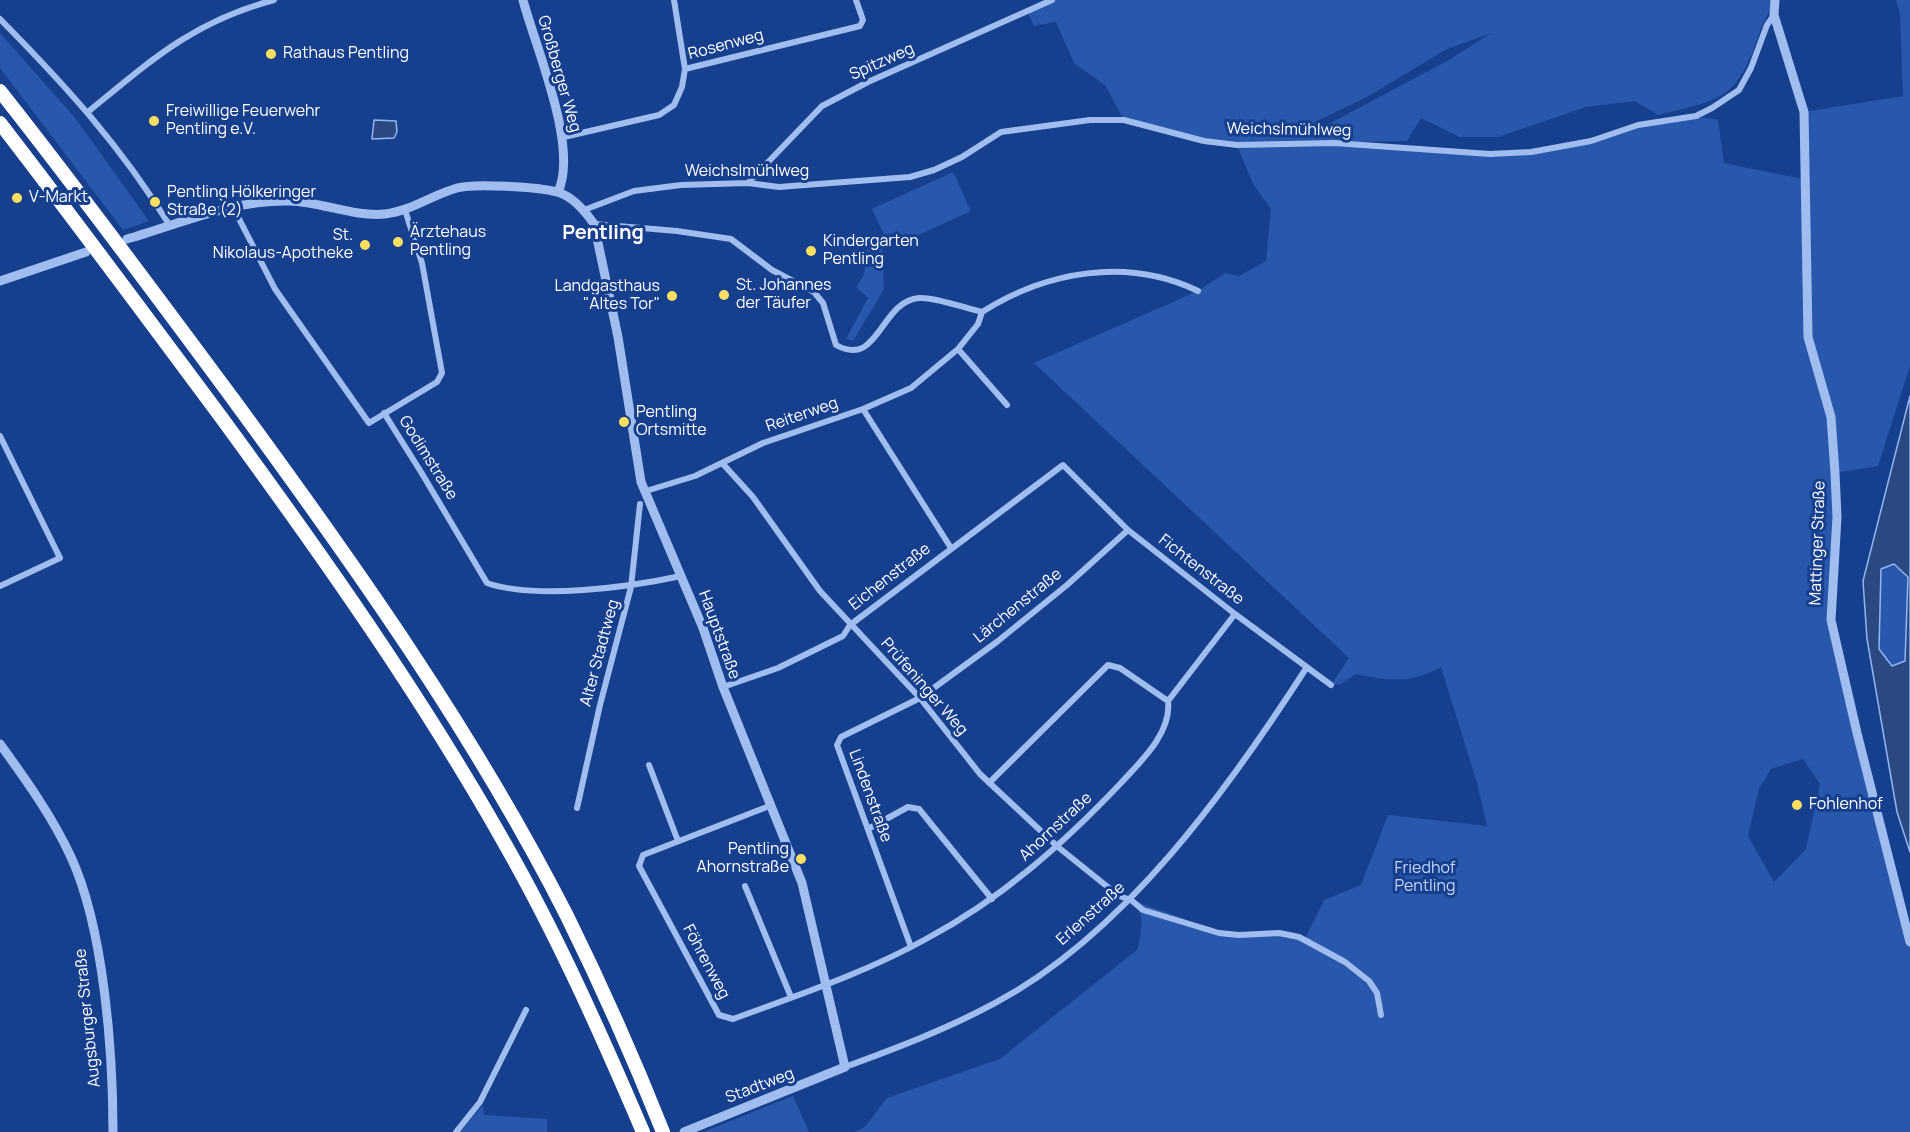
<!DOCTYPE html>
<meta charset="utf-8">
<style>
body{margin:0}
canvas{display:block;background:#163f8d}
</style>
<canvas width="1910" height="1132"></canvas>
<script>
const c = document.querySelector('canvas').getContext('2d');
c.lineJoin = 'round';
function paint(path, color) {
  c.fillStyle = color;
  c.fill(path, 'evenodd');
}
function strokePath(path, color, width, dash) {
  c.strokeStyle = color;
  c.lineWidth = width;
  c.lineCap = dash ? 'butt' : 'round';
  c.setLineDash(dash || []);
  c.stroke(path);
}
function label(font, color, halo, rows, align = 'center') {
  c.font = font + ' Manrope,sans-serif';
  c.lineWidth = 6;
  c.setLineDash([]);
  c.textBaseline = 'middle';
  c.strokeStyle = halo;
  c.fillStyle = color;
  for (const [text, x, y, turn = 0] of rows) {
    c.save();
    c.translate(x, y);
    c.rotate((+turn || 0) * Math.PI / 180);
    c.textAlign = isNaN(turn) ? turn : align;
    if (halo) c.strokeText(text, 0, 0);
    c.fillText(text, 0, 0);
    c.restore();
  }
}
paint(new Path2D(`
 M 1052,0 L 1772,0 C 1770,14 1763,21 1759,34 C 1737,100 1722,99 1658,115 L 1635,101 L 1586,107 L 1498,137 L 1460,137 L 1421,118 L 1407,141 L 1342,142 C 1404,147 1469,158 1530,152 C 1592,145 1657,107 1718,120 L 1724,163 L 1803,179 L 1804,112 L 1903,96 L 1900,14 L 1896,0 L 1910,0 L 1910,366 L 1878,466 L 1835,473 L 1831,620 L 1910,942 L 1910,1132 L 855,1132 L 865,1127 L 887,1098 L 1000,1059 L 1138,949 C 1141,927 1147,917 1131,900 L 1227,934 L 1277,931 L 1306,937 L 1324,900 L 1361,885 L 1388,815 L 1487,826 L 1477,783 L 1441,667 C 1409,684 1391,681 1356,674 L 1341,684 L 1331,685 L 1349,658 L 1034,363 L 1198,291 L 1225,273 L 1239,276 L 1266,261 L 1271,209 L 1253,184 L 1237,145 L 1204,141 L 1124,120 L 1105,85 L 1074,63 L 1056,22 L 1034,26 L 1027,11 ZM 1491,33 L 1449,60 L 1323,127 L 1329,137 L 1315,122 L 1367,97 L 1445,50 ZM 1803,759 L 1820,784 L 1806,849 L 1774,882 L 1748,836 L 1759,789 L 1771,769 Z
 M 0,33 L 76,119 L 149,221 L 123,230 L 0,68 Z
 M 953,172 L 971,211 L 890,248 L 872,209 Z
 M 868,244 L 882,244 L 884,289 L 853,341 L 846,339 L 868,298 L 856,287 L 864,275 Z
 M 1894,564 L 1908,577 L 1905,661 L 1892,666 L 1879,649 L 1881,569 Z
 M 793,1096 L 809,1132 L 704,1132 L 708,1130 Z
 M 483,1105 L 484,1115 L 547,1119 L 547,1132 L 460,1132 Z`), '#2857ac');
const water = new Path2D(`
 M 374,120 L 396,121 L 397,132 L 394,138 L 372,139 Z
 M 1910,396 L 1910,852 L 1897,812 L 1867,639 L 1863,581 ZM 1894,564 L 1908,577 L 1905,661 L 1892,666 L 1879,649 L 1881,569 Z`);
paint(water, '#2a4983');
strokePath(water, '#92b6f2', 1.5);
strokePath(new Path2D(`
 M 0,19 C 65,85 121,146 170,226
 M 685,69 L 860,26 L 863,20 L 856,0
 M 89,111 C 150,61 194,21 274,0
 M 564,137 L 659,115 L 674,105 L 682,87 L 685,69 L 674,0
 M 748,183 L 822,106 L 868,82 L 1052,0
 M 233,207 L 275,289 L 369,423 L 437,382 L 442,373 L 422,263 L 405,210
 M 584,210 L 634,191 L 681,185 L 748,183 L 779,187 L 910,177 L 934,170 L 962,157 L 1001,132 L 1090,120 L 1124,120 L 1204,141 L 1237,145 L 1334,143 L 1490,154 L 1531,152 L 1591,141 L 1638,125 L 1696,116 L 1712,108 L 1739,90 L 1751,68 L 1767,25 L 1774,15
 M 594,224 L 677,231 L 731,239 L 772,270 L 814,292 L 823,303 L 836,345 C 879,369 880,301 919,298 C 935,297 965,308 982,312
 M 958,349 L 1007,405
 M 863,409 L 951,548
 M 384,413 L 421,472 L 487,583 C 536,600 630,587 681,576
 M 0,436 L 60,558 L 0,586
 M 723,464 L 753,497 L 820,591 L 920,698 L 980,774 L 1058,847 L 1119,896 L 1131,900 L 1143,910 L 1219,933 L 1239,935 L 1279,933 L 1299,937 L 1345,962 L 1369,981 L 1377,993 L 1381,1015
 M 646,491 L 695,476 L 763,443 L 863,409 L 911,388 L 958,349 L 978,324 L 982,312 C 1047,271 1127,257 1198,291
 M 723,687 L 778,668 L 843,636 L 850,625 L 1063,465 L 1128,530 L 1235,614 L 1331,685
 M 649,765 L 678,841
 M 989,783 L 1108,665 L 1120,668 L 1168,701
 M 772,805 L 643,855 L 639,866 L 719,1015 L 733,1019 C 798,995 865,973 926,939 C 1001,899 1062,845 1120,784 C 1140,762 1172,733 1168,701 L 1235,614
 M 577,808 L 600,705 L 631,587 L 640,504
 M 868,829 L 908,807 L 919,809 L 992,899
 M 745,886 L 791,997
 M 911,947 L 837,745 L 841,737 L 920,698 L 998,641 L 1067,585 L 1128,530
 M 845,1067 C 897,1048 947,1029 995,1003 C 1125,934 1229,788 1307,667
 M 456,1132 L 480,1102 L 526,1010`), '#a0bdf0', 6);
strokePath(new Path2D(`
 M 523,0 C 536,49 579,147 558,192
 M 1775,0 L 1774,15 L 1804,112 L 1808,337 L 1831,417 L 1835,473 L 1837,517 L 1831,620 L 1857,733 L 1910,942
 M 127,239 C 179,224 235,199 290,201 C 322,202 353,217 385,214 C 411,211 432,195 457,188 C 474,183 539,187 557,192 C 572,196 585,211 594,224 L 618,337 L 641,482 L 703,628 L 723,687 L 802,883 L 845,1067 L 684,1132
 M 0,281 L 86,252
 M 0,744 C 26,780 52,816 71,857 C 104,929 113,1052 113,1132`), '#a0bdf0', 9);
strokePath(new Path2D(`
 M 0,91 C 80,192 156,295 233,399 C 354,564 474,733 567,916 C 602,987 634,1059 663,1132
 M 0,123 C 75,220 148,319 221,417 C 322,555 421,695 505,844 C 558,937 601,1034 643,1132`), '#fff', 14);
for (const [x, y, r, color] of [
 [271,54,6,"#ffdf5f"],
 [154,121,6,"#ffdf5f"],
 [17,198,6,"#ffdf5f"],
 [155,202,6,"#ffdf5f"],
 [398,242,6,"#ffdf5f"],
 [365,245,6,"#ffdf5f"],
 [811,251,6,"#ffdf5f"],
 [724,295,6,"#ffdf5f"],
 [672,296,6,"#ffdf5f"],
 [624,422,6,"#ffdf5f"],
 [1797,805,6,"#ffdf5f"],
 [801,859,6,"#ffdf5f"]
]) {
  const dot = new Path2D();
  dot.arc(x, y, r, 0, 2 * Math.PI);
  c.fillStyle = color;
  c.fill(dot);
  strokePath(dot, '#163f8d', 2);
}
label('16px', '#fff', '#163f8d', [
 ["Rosenweg",726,45,-15],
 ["Spitzweg",882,62,-24],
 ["Großberger Weg",559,74,74],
 ["Weichslmühlweg",1289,130,1],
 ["Weichslmühlweg",747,172],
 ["Reiterweg",802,415,-19],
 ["Godimstraße",428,458,58],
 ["Mattinger Straße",1818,543,-88],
 ["Fichtenstraße",1201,570,38],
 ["Eichenstraße",890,577,-38],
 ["Lärchenstraße",1018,606,-39],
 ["Hauptstraße",719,635,70],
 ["Alter Stadtweg",600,653,-75],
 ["Prüfeninger Weg",924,687,49],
 ["Lindenstraße",870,796,70],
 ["Ahornstraße",1056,827,-43],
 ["Erlenstraße",1091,914,-42],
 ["Föhrenweg",706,962,62],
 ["Augsburger Straße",88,1018,-96],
 ["Stadtweg",760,1086,-21]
]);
label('16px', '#fff', '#163f8d', [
 ["Rathaus Pentling",283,54],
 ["Freiwillige Feuerwehr",166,112],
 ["Pentling e.V.",166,130],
 ["Pentling Hölkeringer",167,193],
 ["Straße (2)",167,211],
 ["V-Markt",29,198],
 ["Ärztehaus",410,233],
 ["Pentling",410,251],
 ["St.",353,236,"right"],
 ["Nikolaus-Apotheke",353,254,"right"],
 ["Kindergarten",823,242],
 ["Pentling",823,260],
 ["St. Johannes",736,286],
 ["der Täufer",736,304],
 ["Landgasthaus",660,287,"right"],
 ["\"Altes Tor\"",660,305,"right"],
 ["Pentling",636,413],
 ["Ortsmitte",636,431],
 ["Fohlenhof",1809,805],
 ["Pentling",789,850,"right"],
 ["Ahornstraße",789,868,"right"]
], 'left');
label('16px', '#c6d9fb', '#163f8d', [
 ["Friedhof",1425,869],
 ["Pentling",1425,887]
]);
label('bold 20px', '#fff', '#163f8d', [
 ["Pentling",603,233]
]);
</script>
